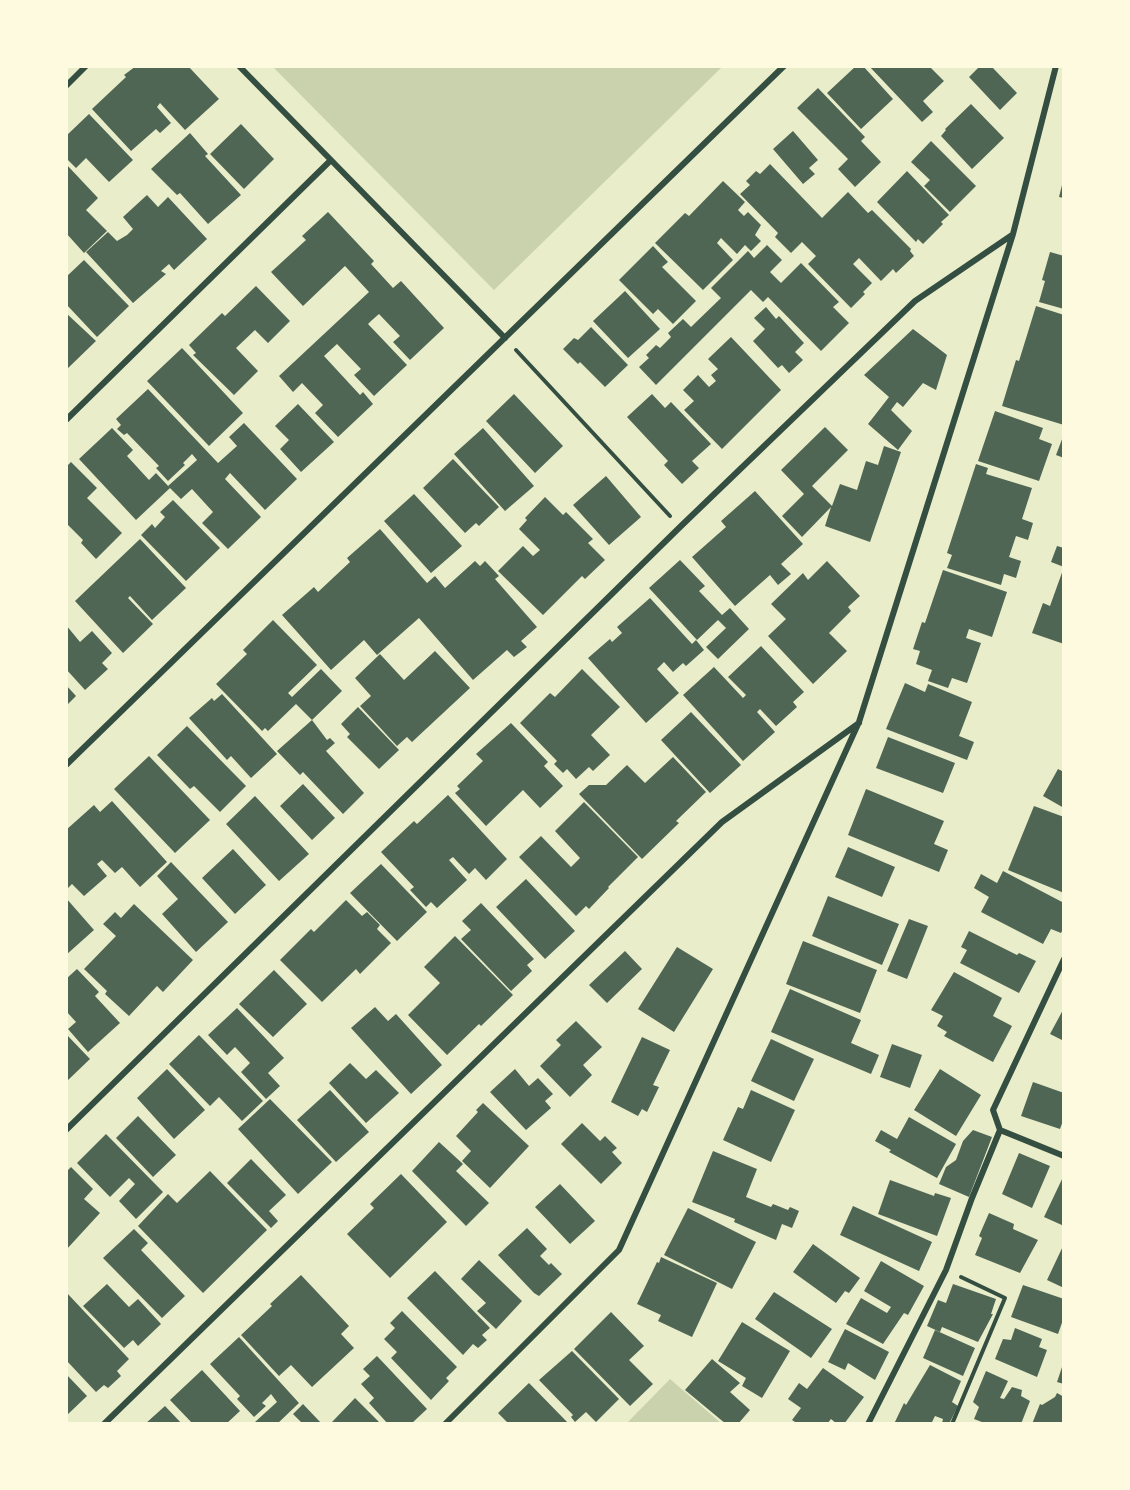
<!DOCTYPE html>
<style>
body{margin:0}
#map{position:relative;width:1130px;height:1490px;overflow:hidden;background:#e9edc9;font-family:"Source Sans 3",sans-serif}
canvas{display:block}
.frame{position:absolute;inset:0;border:68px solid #fefae0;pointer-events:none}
</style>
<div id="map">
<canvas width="1130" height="1490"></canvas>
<div class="frame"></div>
</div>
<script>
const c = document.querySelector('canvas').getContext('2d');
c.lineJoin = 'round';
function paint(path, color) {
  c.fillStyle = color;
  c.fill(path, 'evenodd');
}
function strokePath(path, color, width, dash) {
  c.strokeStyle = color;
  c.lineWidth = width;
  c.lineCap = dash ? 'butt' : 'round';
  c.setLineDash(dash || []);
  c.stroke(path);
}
paint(new Path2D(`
 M 272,66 L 723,66 L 494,290 Z
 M 670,1379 L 722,1424 L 626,1424 Z`), '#cad2ad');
paint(new Path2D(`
 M 136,66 L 188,66 L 219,99 L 185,130 L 160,103 L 157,107 L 171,123 L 160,133 L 156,129 L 131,151 L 92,109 L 126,77 L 124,75 Z
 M 856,66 L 863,66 L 893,99 L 861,129 L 827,93 Z
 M 869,66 L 929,66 L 944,81 L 923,101 L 933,112 L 922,122 Z
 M 980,66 L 991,66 L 1017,93 L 1000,110 L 969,77 Z
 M 818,88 L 865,137 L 861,141 L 881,162 L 855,187 L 838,169 L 848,159 L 797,108 Z
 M 971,104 L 1004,138 L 972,169 L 941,136 L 946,130 L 945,129 Z
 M 89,114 L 133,160 L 109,182 L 86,158 L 76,168 L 66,158 L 66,136 Z
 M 241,124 L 274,159 L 244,189 L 210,154 Z
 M 793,131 L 818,160 L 809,168 L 815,174 L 803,184 L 773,149 Z
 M 190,133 L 208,154 L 205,156 L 241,195 L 208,224 L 180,193 L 177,195 L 151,169 Z
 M 931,141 L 976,186 L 950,212 L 924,186 L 930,180 L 911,162 Z
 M 66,164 L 98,198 L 86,210 L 107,231 L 84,253 L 66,233 Z
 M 770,164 L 822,218 L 848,192 L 868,213 L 872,210 L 911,249 L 910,251 L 914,256 L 896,273 L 893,269 L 881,281 L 859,258 L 853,264 L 872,283 L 863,292 L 865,294 L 851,308 L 808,264 L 816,256 L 802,242 L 791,253 L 775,237 L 778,233 L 740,194 L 750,185 L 746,181 L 756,171 L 760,174 Z
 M 907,171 L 949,215 L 941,222 L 943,224 L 923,244 L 918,239 L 916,242 L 877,202 Z
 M 723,181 L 745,202 L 738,210 L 744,216 L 748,212 L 761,225 L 755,235 L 761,241 L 751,251 L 745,245 L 737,254 L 721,238 L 717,243 L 733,260 L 703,290 L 655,243 L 685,213 L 689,216 Z
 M 1063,181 L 1064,181 L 1064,198 L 1059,197 Z
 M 147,195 L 158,207 L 168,197 L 207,239 L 174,270 L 169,264 L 161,271 L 166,274 L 133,303 L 86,252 L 108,232 L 117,241 L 127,235 L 133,229 L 123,217 Z
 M 328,212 L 374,261 L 371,264 L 393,288 L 401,281 L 444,328 L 410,360 L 393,342 L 400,336 L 379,314 L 371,321 L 368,324 L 407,365 L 374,396 L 354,375 L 361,369 L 337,344 L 324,356 L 360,395 L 363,392 L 373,404 L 338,437 L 315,413 L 323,405 L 302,383 L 293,392 L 279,376 L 369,292 L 345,266 L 303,306 L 271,272 L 306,240 L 302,236 Z
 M 767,245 L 782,260 L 770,272 L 781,283 L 801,263 L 839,302 L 833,307 L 849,323 L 821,351 L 768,297 L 763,302 L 751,290 L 656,385 L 639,367 L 649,358 L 646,355 L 656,345 L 660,348 L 671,337 L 668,333 L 683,319 L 691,327 L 721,298 L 711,288 L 748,251 L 754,258 Z
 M 653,246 L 668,262 L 662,267 L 696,301 L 673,324 L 658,309 L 653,314 L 619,280 Z
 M 1050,252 L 1064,256 L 1064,309 L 1039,302 L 1045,281 L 1042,280 Z
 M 84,260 L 129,306 L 97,337 L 66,304 L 66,277 Z
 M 256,286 L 290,321 L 268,343 L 255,330 L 236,348 L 258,371 L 234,395 L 193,355 L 196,353 L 189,345 L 222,313 L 225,316 Z
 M 625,291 L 660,329 L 628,358 L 593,321 Z
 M 1036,306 L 1064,315 L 1064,425 L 1002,406 L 1016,360 L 1019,361 Z
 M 766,307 L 776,319 L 779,316 L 804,343 L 795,352 L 803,360 L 789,373 L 782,365 L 778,368 L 753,341 L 765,329 L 754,318 Z
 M 66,313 L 96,341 L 66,370 Z
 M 591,327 L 628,365 L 605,387 L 580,362 L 578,364 L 563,349 L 574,338 L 578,340 Z
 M 913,329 L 947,355 L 936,390 L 923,383 L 903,407 L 897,402 L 891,410 L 912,431 L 898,450 L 868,424 L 889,397 L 864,375 Z
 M 731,337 L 781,390 L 722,449 L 684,410 L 694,401 L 683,390 L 698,375 L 709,387 L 716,381 L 711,375 L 718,369 L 708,359 Z
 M 182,348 L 243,413 L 209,446 L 147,381 Z
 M 148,389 L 218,463 L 237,446 L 229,437 L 244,423 L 297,479 L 265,510 L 230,473 L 225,479 L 261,517 L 228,549 L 202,523 L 213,512 L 192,489 L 181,499 L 168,486 L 197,460 L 192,454 L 183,463 L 185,465 L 168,481 L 156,468 L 159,466 L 127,433 L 124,435 L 117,429 L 121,425 L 116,419 Z
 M 514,394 L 563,446 L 535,473 L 486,421 Z
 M 652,394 L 665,408 L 671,402 L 711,444 L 692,461 L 699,468 L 682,484 L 664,465 L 668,461 L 627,417 Z
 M 298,404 L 334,442 L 301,472 L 280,449 L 289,440 L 275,426 Z
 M 995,411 L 1043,428 L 1039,439 L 1052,444 L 1039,481 L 978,461 Z
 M 825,427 L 848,450 L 812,486 L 832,506 L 840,484 L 857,490 L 866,461 L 878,465 L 884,446 L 901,452 L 870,542 L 825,526 L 831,507 L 802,537 L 782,516 L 804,494 L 781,470 Z
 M 112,428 L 133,450 L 127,456 L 149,480 L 156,473 L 170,488 L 136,520 L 79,459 Z
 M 483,428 L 534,486 L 505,511 L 454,454 Z
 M 1064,434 L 1064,458 L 1056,455 Z
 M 453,459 L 499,507 L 479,526 L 476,523 L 465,533 L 423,488 Z
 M 71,462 L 97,488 L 87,498 L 122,533 L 96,559 L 81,543 L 83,540 L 66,523 L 66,467 Z
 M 976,464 L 988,468 L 986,474 L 1032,488 L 1022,519 L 1033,523 L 1028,540 L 1016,536 L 1009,557 L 1021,561 L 1016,578 L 1004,574 L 1001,585 L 947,568 L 952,555 L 947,553 Z
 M 606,476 L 641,517 L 609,545 L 573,505 Z
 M 755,491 L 803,544 L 781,564 L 791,574 L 778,585 L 770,575 L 735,606 L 692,557 L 726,527 L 721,521 Z
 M 414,494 L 462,546 L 431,573 L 384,521 Z
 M 545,497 L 563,515 L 566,512 L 593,539 L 588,543 L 605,560 L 585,579 L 582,576 L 543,615 L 498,571 L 523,546 L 533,556 L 540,550 L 519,529 L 527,520 L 525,518 Z
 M 173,500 L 220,548 L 186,581 L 141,535 L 152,524 L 155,528 L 165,517 L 160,512 Z
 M 380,529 L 427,583 L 435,576 L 445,588 L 475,561 L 480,566 L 485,561 L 499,576 L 495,579 L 537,627 L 521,641 L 527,647 L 514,657 L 507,650 L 473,680 L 419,618 L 377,655 L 364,640 L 331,670 L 282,615 L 314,587 L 318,592 L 350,562 L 347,558 Z
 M 140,539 L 186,588 L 152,620 L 130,596 L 128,598 L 153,624 L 123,653 L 75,601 Z
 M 1057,546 L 1064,548 L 1064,644 L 1032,633 L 1043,603 L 1050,606 L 1064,567 L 1051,562 Z
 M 680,560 L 705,586 L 699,591 L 722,615 L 730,608 L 749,629 L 718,659 L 706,647 L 726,628 L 718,620 L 697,640 L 649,588 Z
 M 827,561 L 860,596 L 848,607 L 851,611 L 829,633 L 847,651 L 813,684 L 768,636 L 786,619 L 771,604 L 803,573 L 808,580 Z
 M 943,570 L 1007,592 L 992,637 L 969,629 L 966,638 L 981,643 L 967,683 L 952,678 L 948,688 L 928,681 L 932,670 L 916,664 L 920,651 L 913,649 L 922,622 L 925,623 Z
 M 650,598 L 692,644 L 696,640 L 704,650 L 686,666 L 683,663 L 673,672 L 664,662 L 657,669 L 679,693 L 646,723 L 588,658 L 610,639 L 612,642 L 622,633 L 617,627 Z
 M 273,620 L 317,665 L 288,693 L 292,697 L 321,669 L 342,691 L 312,720 L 296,704 L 268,731 L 265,728 L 262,731 L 216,684 L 247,654 L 243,650 Z
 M 66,625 L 80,642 L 92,631 L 112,653 L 102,663 L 108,669 L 85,690 L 66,669 Z
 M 761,646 L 804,692 L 793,702 L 797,707 L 776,726 L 760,709 L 757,712 L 775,732 L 743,761 L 683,695 L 714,667 L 743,698 L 746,695 L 728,677 Z
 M 435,651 L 470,688 L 412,742 L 407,737 L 397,746 L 360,706 L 371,696 L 355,678 L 380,654 L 404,680 Z
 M 582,669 L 620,707 L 591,735 L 610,755 L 593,771 L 589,767 L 576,779 L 567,769 L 563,773 L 554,764 L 557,761 L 520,723 L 550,693 L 555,697 Z
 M 905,683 L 925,692 L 928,684 L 972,702 L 959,736 L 974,742 L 967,760 L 886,729 Z
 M 66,685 L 76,696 L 66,706 Z
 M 222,694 L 277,754 L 251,778 L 231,756 L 227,760 L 189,718 L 212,698 L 214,701 Z
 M 358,707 L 399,750 L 379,769 L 347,737 L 350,734 L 341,724 Z
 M 691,712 L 741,765 L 710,793 L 661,740 Z
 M 312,720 L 327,740 L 330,738 L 335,743 L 326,751 L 364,793 L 343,814 L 303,772 L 300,775 L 277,751 Z
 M 511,723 L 548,762 L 544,766 L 563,786 L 540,808 L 523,790 L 486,826 L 455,793 L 460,789 L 457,786 L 483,761 L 476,754 Z
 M 187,726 L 246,786 L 220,812 L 194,786 L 190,789 L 157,755 Z
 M 888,737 L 955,763 L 943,793 L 876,768 Z
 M 149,756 L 210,820 L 175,853 L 114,789 Z
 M 673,757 L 706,792 L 676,821 L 679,823 L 642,859 L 579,794 L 589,785 L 606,785 L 627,765 L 645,783 Z
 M 1058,769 L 1064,772 L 1064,808 L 1043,796 Z
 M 303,784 L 335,818 L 312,840 L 280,806 Z
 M 866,789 L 944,821 L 934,844 L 948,850 L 939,872 L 848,835 Z
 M 448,795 L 507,859 L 486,880 L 475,868 L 469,874 L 453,857 L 449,860 L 467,880 L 437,908 L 431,902 L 426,907 L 410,890 L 414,887 L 381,852 L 414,821 L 417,824 Z
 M 255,796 L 309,854 L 279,881 L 226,824 Z
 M 112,801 L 167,862 L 140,887 L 122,867 L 115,873 L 102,860 L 97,864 L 107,876 L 84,896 L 72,884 L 66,890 L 66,830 L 94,805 L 100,812 Z
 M 584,802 L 638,857 L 608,887 L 609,888 L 589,909 L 586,906 L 576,916 L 519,857 L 541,836 L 571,867 L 580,858 L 555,831 Z
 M 1034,806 L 1064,817 L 1064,893 L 1008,870 Z
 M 848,847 L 895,867 L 882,897 L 835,877 Z
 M 233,849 L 266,885 L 235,914 L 202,878 Z
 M 171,862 L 228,922 L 196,952 L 162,914 L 178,899 L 157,876 Z
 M 381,864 L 427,912 L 397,941 L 350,893 Z
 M 1003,871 L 1064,903 L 1064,927 L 1061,933 L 1051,929 L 1043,944 L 981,912 L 989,897 L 974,888 L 981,874 L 997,883 Z
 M 526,879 L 575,931 L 545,959 L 496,907 Z
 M 828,896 L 899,924 L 882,965 L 812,936 Z
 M 66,898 L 94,930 L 66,955 Z
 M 346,900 L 362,916 L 367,912 L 380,925 L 377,929 L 391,943 L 360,974 L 356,969 L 322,1002 L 280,960 L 311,929 L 314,932 Z
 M 481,903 L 534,959 L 527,965 L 532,971 L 511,991 L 461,939 L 471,930 L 462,921 Z
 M 134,904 L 193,960 L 163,992 L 157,986 L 129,1016 L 105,994 L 107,991 L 84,969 L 116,936 L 103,924 L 115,912 L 121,918 Z
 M 909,919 L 928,926 L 907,979 L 887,971 Z
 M 969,931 L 1017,955 L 1019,953 L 1036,961 L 1019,993 L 960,963 L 967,950 L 961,947 Z
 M 455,936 L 513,995 L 481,1026 L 479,1024 L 447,1055 L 408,1015 L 440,983 L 424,967 Z
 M 803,941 L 877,970 L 860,1013 L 786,984 Z
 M 677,947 L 713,969 L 674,1032 L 638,1009 Z
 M 625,951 L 642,969 L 607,1003 L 589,985 Z
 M 77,969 L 99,992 L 95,996 L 120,1023 L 88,1052 L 68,1029 L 76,1022 L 66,1011 L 66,979 Z
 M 274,970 L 307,1004 L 273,1037 L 239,1004 Z
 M 954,972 L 1002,998 L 993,1016 L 1012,1026 L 993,1062 L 944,1036 L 947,1032 L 937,1026 L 943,1016 L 931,1010 Z
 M 790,989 L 861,1020 L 851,1043 L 879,1055 L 871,1074 L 771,1032 Z
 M 375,1007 L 388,1021 L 396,1014 L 442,1065 L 411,1094 L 351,1028 Z
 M 237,1008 L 284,1058 L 268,1073 L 280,1086 L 266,1099 L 241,1072 L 250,1063 L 235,1047 L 227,1055 L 208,1035 Z
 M 1064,1008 L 1064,1041 L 1050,1034 Z
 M 576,1021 L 602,1047 L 583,1065 L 592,1075 L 570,1097 L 540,1066 L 561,1045 L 556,1040 Z
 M 66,1034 L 90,1059 L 66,1082 Z
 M 199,1035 L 263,1101 L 242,1121 L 219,1097 L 210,1106 L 169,1064 Z
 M 642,1037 L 670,1050 L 653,1085 L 659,1087 L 647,1112 L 642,1109 L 638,1116 L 611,1102 Z
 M 771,1039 L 814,1059 L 794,1101 L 751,1081 Z
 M 892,1044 L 922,1055 L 910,1088 L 880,1077 Z
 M 350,1063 L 366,1079 L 376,1070 L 399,1093 L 366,1123 L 329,1083 Z
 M 167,1069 L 205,1110 L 174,1139 L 137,1098 Z
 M 515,1069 L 529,1086 L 538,1078 L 553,1094 L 545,1101 L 551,1108 L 526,1130 L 490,1092 Z
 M 940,1069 L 981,1095 L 956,1136 L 914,1110 Z
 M 1033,1082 L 1064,1093 L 1064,1118 L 1060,1129 L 1021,1116 Z
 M 330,1090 L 369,1132 L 336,1162 L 297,1120 Z
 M 751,1090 L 795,1110 L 771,1162 L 723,1140 L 738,1107 L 743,1109 Z
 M 270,1099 L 332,1162 L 298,1194 L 238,1129 Z
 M 483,1103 L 529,1146 L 490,1188 L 462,1161 L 471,1151 L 456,1136 L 478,1112 L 476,1110 Z
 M 138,1116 L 176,1155 L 153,1177 L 116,1138 Z
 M 909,1117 L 956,1144 L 937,1178 L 889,1152 L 891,1150 L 875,1141 L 881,1130 L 897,1139 Z
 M 582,1123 L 600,1141 L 605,1136 L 617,1148 L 612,1152 L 622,1163 L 601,1184 L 561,1144 Z
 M 973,1130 L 992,1137 L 969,1197 L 939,1184 L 946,1167 L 956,1160 L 963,1141 Z
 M 106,1134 L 163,1192 L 136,1219 L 119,1201 L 135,1184 L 129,1178 L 110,1197 L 77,1163 Z
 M 439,1142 L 463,1164 L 456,1171 L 489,1203 L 466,1226 L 412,1171 Z
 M 713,1151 L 757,1169 L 746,1197 L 771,1207 L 773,1204 L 788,1210 L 790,1207 L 799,1211 L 792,1228 L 782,1224 L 776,1240 L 734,1222 L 735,1219 L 692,1202 Z
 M 1019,1153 L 1050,1166 L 1032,1208 L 1002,1194 Z
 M 251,1159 L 286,1195 L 269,1211 L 278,1221 L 271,1228 L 227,1183 Z
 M 71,1167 L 93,1189 L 84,1199 L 100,1213 L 66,1250 L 66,1172 Z
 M 210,1171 L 267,1230 L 203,1293 L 138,1226 L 168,1194 L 177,1203 Z
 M 401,1174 L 447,1222 L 390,1278 L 347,1234 L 374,1208 L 370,1204 Z
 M 1064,1175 L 1064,1226 L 1044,1217 Z
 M 890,1180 L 934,1196 L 935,1193 L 951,1198 L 937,1236 L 878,1214 Z
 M 560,1184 L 595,1221 L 570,1244 L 535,1207 Z
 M 853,1206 L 932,1242 L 919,1271 L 840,1235 Z
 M 688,1208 L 756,1242 L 732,1289 L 664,1255 Z
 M 989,1213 L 1014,1224 L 1013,1229 L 1038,1240 L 1020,1273 L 975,1255 L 982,1238 L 979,1236 Z
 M 527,1228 L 547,1249 L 540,1256 L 549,1265 L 551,1263 L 562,1274 L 539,1296 L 534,1293 L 498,1255 Z
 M 134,1229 L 148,1243 L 141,1250 L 185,1296 L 162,1318 L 103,1258 Z
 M 813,1244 L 860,1278 L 849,1293 L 845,1291 L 836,1303 L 793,1272 Z
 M 1064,1244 L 1064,1288 L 1047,1280 Z
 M 661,1257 L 717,1283 L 692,1337 L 658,1321 L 661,1315 L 637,1304 L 657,1262 L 659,1263 Z
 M 479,1260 L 522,1301 L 496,1329 L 477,1311 L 486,1303 L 461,1279 Z
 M 881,1261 L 924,1286 L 908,1315 L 904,1313 L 883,1344 L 846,1324 L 861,1298 L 887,1313 L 891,1307 L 864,1291 Z
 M 435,1271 L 490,1328 L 482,1335 L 487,1340 L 478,1348 L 473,1344 L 463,1355 L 407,1298 Z
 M 301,1275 L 349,1326 L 341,1334 L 354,1348 L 312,1387 L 291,1365 L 279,1376 L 241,1335 L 272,1306 L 270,1304 Z
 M 107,1284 L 129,1307 L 138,1299 L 161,1324 L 138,1346 L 133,1340 L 124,1348 L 83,1306 Z
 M 953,1284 L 996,1299 L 991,1314 L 993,1314 L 978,1342 L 942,1327 L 940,1332 L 927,1326 L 938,1300 L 946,1303 Z
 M 1023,1285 L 1064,1299 L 1064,1317 L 1058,1334 L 1011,1317 Z
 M 66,1292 L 129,1359 L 117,1371 L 121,1376 L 108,1388 L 104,1385 L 96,1392 L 66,1360 Z
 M 774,1292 L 832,1329 L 811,1358 L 755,1319 Z
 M 402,1311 L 457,1367 L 446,1378 L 449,1381 L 431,1400 L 391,1358 L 397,1352 L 384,1339 L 395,1328 L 390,1323 Z
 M 611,1312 L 644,1346 L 629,1360 L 653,1384 L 630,1406 L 574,1349 Z
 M 742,1322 L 790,1351 L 762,1398 L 742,1386 L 746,1378 L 718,1361 Z
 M 1015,1328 L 1042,1339 L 1039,1347 L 1047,1350 L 1037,1377 L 995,1359 L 1003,1339 L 1011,1340 Z
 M 845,1329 L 889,1352 L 875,1380 L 848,1363 L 845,1370 L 828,1362 Z
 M 935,1330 L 975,1348 L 963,1376 L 923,1358 Z
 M 239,1337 L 299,1403 L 277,1424 L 258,1424 L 255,1422 L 277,1402 L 271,1394 L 262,1403 L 266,1406 L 254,1417 L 237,1399 L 240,1396 L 210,1364 Z
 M 572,1351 L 619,1399 L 596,1422 L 586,1412 L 575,1422 L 571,1417 L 573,1415 L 539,1380 Z
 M 377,1356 L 427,1409 L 411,1424 L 388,1424 L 369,1403 L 374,1398 L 361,1384 L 370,1376 L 363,1369 Z
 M 712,1359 L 740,1383 L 730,1392 L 750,1410 L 738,1424 L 726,1424 L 685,1390 Z
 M 1064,1361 L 1064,1384 L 1057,1382 Z
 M 930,1365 L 961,1381 L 952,1402 L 958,1406 L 949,1424 L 942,1423 L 943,1419 L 935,1416 L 931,1424 L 894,1424 L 904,1403 L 906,1405 Z
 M 823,1368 L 864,1397 L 844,1424 L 837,1424 L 831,1419 L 827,1424 L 798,1424 L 792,1420 L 801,1408 L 788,1399 L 799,1383 L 807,1389 Z
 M 202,1370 L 240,1411 L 226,1424 L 193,1424 L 170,1400 Z
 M 986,1371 L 1008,1381 L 1000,1398 L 1004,1399 L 1012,1387 L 1022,1390 L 1021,1396 L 1030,1401 L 1021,1424 L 987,1424 L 974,1419 L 979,1407 L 973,1402 Z
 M 66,1374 L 87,1396 L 66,1416 Z
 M 529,1383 L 569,1424 L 509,1424 L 498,1413 Z
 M 1057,1393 L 1064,1397 L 1064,1424 L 1032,1424 L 1040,1404 L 1042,1405 L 1055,1397 Z
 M 355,1398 L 381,1424 L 334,1424 L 332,1422 Z
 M 303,1404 L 322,1424 L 303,1424 L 293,1414 Z
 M 165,1406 L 182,1424 L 145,1424 Z`), '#4f6655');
strokePath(new Path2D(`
 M 516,350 L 670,516
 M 952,1424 L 1005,1298 L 961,1277`), '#344e41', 4);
strokePath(new Path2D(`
 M 239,66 L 505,338
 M 66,86 L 86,66
 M 66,420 L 331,160
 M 66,765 L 784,66
 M 66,1130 L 680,527 L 915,301 L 1012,235
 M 1000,1130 L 1064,1156
 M 104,1424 L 722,822 L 859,723
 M 445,1424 L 619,1250 L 859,722 L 1013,234 L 1056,66
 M 868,1424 L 946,1270 L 972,1198 L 1000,1130 L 993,1110 L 1064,959`), '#344e41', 6);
</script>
